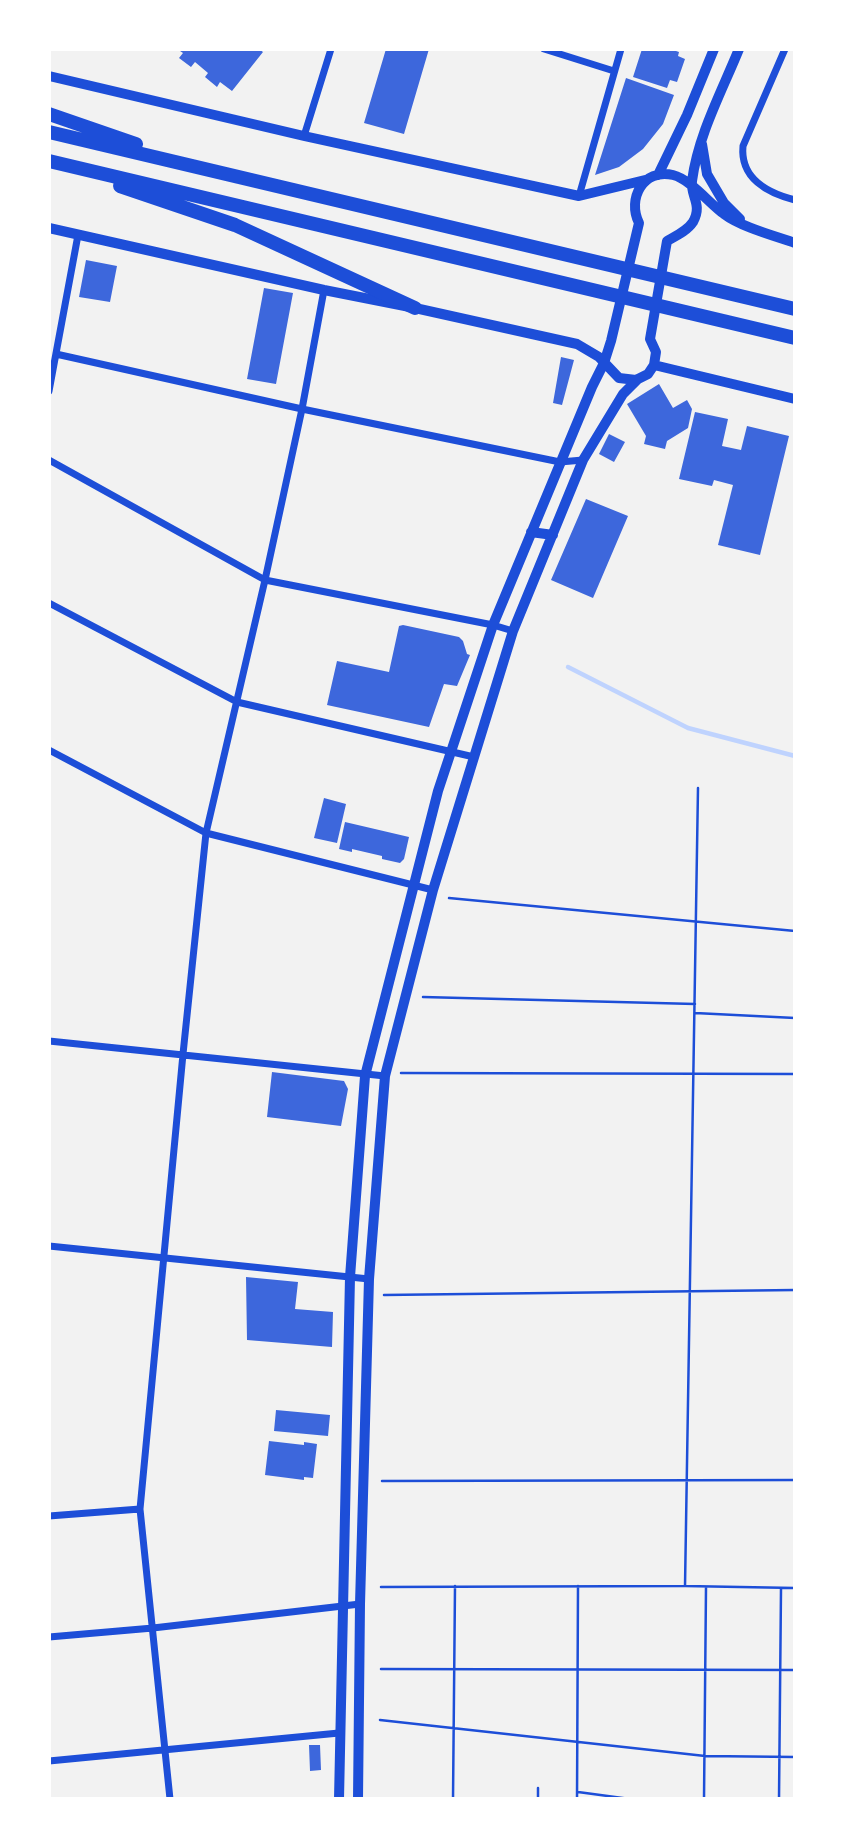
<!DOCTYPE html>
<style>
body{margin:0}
#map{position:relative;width:844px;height:1848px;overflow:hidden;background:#f2f2f2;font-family:"Asap Condensed",sans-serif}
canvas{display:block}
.frame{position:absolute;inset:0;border:51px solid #fff;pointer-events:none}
</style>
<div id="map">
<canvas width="844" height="1848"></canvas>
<div class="frame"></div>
</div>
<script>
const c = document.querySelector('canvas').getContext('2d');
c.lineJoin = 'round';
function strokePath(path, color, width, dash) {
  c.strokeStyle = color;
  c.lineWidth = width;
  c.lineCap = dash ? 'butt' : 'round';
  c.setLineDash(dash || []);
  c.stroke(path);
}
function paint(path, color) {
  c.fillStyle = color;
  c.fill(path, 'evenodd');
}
strokePath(new Path2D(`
 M 568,667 L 688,728 L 795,756`), '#bfd3fe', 4.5);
paint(new Path2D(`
 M 177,49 L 259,49 L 263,52 L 232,91 L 220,82 L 217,87 L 205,77 L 208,73 L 195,62 L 191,67 L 179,58 L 183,53 Z
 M 386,49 L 429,49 L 404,134 L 364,123 Z
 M 642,49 L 670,49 L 679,52 L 678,56 L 685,59 L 677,82 L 670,80 L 667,88 L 633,77 Z
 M 626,78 L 674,95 L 663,124 L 643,149 L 619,167 L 595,175 Z
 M 86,260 L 117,266 L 110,302 L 79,297 Z
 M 264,288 L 293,293 L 276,384 L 247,379 Z
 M 561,357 L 574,360 L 562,405 L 553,403 Z
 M 659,384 L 673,408 L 687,400 L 692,409 L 688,428 L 667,441 L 665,449 L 644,444 L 646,436 L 627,404 Z
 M 695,412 L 728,419 L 722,446 L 741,450 L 747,426 L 789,436 L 760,555 L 718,545 L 733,485 L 714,480 L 712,486 L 679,479 Z
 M 609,434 L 625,442 L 614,462 L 599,454 Z
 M 586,499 L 628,516 L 593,598 L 551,580 Z
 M 403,625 L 459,637 L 463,641 L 467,654 L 470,655 L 457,686 L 444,684 L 429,727 L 327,705 L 337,661 L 389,672 L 399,626 Z
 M 324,798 L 346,804 L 337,843 L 314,838 Z
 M 345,822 L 409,837 L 404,859 L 400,863 L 382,859 L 382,856 L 352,849 L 352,852 L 339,849 Z
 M 272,1072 L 344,1081 L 348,1089 L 341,1126 L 267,1117 Z
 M 246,1277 L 298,1282 L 295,1309 L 333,1312 L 332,1347 L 247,1340 Z
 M 276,1410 L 330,1415 L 328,1436 L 274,1431 Z
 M 269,1441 L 304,1445 L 304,1442 L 317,1444 L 313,1478 L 304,1477 L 304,1480 L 265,1475 Z
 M 309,1745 L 320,1745 L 321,1770 L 310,1771 Z`), '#3d67dc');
strokePath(new Path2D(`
 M 449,898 L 795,931
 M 423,997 L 695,1004
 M 695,1013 L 795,1018
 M 401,1073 L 795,1074
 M 384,1295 L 795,1290
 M 382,1481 L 795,1480
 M 685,1586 L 698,788
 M 381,1587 L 685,1586 L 795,1588
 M 381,1669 L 795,1670
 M 380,1720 L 705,1756 L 795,1757
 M 578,1792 L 630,1799
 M 453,1799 L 455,1586
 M 538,1799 L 538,1788
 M 577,1799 L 578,1586
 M 704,1799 L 706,1587
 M 779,1799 L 781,1589`), '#1d4ed8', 2.5);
strokePath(new Path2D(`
 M 544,49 L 614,71
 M 785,49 L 743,146 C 740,178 767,193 795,200
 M 304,136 L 331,49
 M 579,196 L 621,49
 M 56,354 L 302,409 L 560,462 L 583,460
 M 49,391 L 78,235
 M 49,460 L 265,580 L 493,625 L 513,631
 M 49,603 L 237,702 L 474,757
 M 49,750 L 206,833 L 433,890
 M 49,1041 L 385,1076
 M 49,1246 L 369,1279
 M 49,1516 L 140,1509
 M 49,1637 L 153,1628 L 360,1604
 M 49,1761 L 339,1733
 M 170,1799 L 140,1509 L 183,1054 L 206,833 L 265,580 L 302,409 L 324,290`), '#1d4ed8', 7);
strokePath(new Path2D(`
 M 49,76 L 304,136 L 579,196 L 645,180
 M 702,144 L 707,174 L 724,203 L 740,219
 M 658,175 L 687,115 L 714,49
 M 49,228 L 324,290 L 415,308 L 577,344 L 599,357 L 619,378 L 636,380 L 648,374 L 654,365 L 656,352 L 650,339 L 667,241 C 676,236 687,231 693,222 C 703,204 690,196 692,181 C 698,135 722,91 739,49
 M 654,365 L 795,399
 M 531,532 L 553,535
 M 339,1799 L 350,1277 L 365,1076 L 438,791 L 493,625 L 592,387 L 604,363 L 611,341 L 639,223 C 627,199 643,168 673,175 C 690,179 710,204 724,214 C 741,227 775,236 795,243
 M 358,1799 L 360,1604 L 369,1279 L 385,1076 L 433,890 L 513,631 L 583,460 L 623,394 L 638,379`), '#1d4ed8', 10);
strokePath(new Path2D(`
 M 49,114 L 136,144
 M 49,132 L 795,309
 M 49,161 L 795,338
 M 120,186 L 235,225 L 415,308`), '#1d4ed8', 14);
</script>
